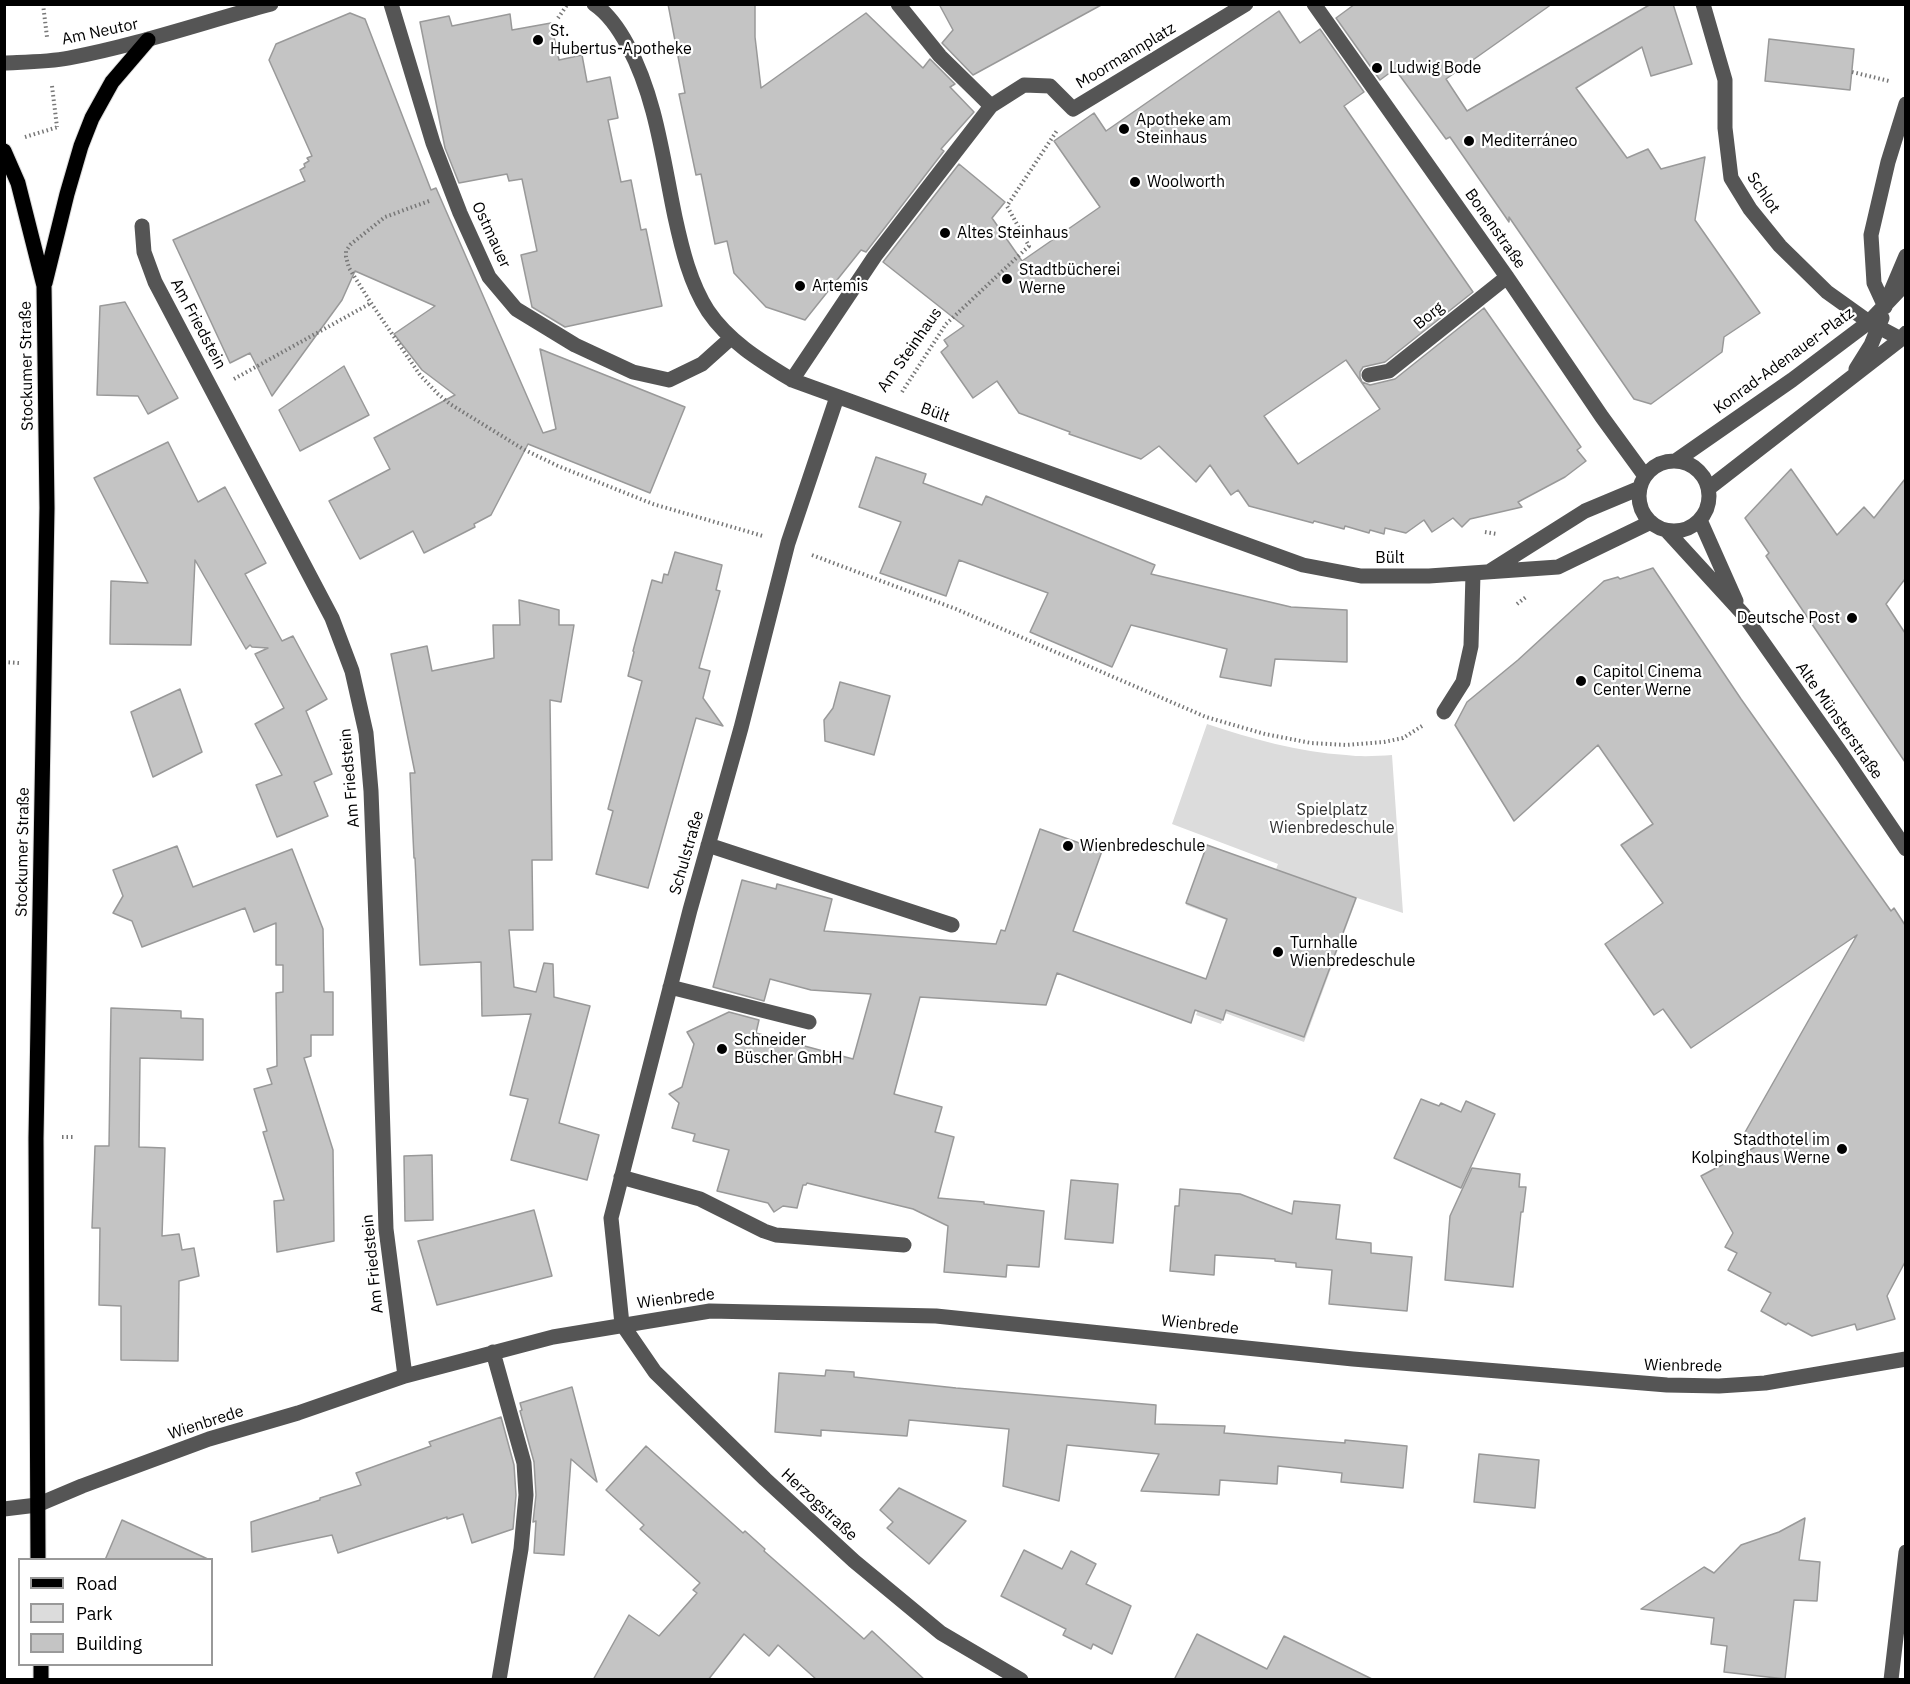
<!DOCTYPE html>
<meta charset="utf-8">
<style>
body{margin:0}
#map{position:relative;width:1910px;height:1684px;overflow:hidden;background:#fff;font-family:"IBM Plex Sans",sans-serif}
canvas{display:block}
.frame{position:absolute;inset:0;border:6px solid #000;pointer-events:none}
.legend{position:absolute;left:18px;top:1558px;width:195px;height:108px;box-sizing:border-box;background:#fff;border:2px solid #999;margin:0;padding:8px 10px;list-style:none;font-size:18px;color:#000}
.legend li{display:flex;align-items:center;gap:12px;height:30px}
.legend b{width:30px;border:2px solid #999}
</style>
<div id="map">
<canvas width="1910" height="1684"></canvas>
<div class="frame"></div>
<ul class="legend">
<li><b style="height:8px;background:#000"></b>Road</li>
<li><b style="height:16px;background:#dcdcdc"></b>Park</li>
<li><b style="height:16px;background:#c4c4c4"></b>Building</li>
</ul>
</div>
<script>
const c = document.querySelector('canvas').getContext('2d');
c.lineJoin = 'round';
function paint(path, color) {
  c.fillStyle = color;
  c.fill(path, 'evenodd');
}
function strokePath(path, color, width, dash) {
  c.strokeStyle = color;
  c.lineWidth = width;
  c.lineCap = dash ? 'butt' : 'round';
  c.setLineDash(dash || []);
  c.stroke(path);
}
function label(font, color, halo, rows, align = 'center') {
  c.font = font + ' "IBM Plex Sans",sans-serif';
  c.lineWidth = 4.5;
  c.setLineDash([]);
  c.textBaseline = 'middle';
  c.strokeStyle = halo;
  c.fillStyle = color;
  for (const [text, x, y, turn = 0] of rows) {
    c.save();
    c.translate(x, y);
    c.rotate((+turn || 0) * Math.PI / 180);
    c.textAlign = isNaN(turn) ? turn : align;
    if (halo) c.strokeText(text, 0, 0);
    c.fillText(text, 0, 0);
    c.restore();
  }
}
paint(new Path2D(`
 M 1207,724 C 1252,739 1298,752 1346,755 C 1361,757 1377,756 1392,755 L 1403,913 L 1357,898 L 1304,1042 L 1225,1013 L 1221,1024 L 1196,1015 L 1229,921 L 1186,905 L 1207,847 L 1275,872 L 1278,864 L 1172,824 Z`), '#dcdcdc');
const building = new Path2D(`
 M 668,4 L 755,4 L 755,37 L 761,88 L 866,13 L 923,68 L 930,59 L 955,84 L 950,87 L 974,112 L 941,149 L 944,151 L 866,252 L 861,250 L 805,320 L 766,307 L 734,273 L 727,241 L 715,244 L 701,174 L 696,175 L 679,94 L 685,93 Z
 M 939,4 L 1103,4 L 973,75 L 942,43 L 953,30 Z
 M 1355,4 L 1552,4 L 1446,79 L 1467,111 L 1651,4 L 1673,4 L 1692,64 L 1651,76 L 1642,47 L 1576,88 L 1627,158 L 1648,149 L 1661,169 L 1705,157 L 1695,220 L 1760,313 L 1724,337 L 1722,352 L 1651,404 L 1634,399 L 1509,217 L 1509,222 L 1450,137 L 1446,139 L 1395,69 L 1380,80 L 1336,18 Z
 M 1279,11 L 1300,43 L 1320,29 L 1364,92 L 1344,106 L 1473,292 L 1385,362 L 1363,367 L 1360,372 L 1360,377 L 1362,382 L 1370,385 L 1395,379 L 1484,308 L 1581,447 L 1577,450 L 1586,461 L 1565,477 L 1518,502 L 1522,507 L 1470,519 L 1462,527 L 1453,518 L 1432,532 L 1424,520 L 1406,533 L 1385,528 L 1384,534 L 1370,530 L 1369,533 L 1345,526 L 1344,529 L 1314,521 L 1313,523 L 1249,506 L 1238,490 L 1231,495 L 1210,465 L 1196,482 L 1159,446 L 1141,459 L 1069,434 L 1070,432 L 1019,413 L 997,381 L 973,398 L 941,352 L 948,346 L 944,340 L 964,326 L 883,262 L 959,164 L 1005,202 L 992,218 L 1022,261 L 1100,207 L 1054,141 L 1094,113 L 1106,131 ZM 1346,360 L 1380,409 L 1298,464 L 1264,416 Z
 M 350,13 L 365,19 L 431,190 L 436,188 L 543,433 L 556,429 L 540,349 L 685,407 L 650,493 L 528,444 L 491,515 L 474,524 L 475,527 L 424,553 L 413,531 L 360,559 L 329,501 L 390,469 L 374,438 L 455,395 L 422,370 L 394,334 L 435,306 L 355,271 L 342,300 L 272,396 L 250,353 L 230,363 L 173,240 L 305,181 L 300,170 L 305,167 L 304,164 L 309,161 L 307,158 L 312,156 L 269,60 L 276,44 Z
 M 510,14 L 512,30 L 551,23 L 559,60 L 582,55 L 587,82 L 610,77 L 618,118 L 608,120 L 621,182 L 631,180 L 641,230 L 646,229 L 662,306 L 565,327 L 532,307 L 521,255 L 537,251 L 522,179 L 509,181 L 507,174 L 459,183 L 445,148 L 420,22 L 449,16 L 452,26 Z
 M 1769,39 L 1854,49 L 1850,90 L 1765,81 Z
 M 125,302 L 178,398 L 148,414 L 138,396 L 97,395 L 100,306 Z
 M 344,366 L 369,415 L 300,451 L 279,410 Z
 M 168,442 L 198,502 L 225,487 L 266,563 L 245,574 L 282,641 L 293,636 L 327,699 L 306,711 L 332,774 L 314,782 L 328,816 L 277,837 L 256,785 L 282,775 L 255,724 L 284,708 L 255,654 L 268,648 L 252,647 L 250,645 L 246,649 L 195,560 L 191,645 L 110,644 L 111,581 L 148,583 L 94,478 Z
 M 876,457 L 926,474 L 923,483 L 982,505 L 986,496 L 1155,565 L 1151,574 L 1291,607 L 1347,610 L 1347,662 L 1275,659 L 1271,686 L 1220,677 L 1227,649 L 1131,625 L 1112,667 L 1030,632 L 1048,593 L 959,560 L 946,596 L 880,573 L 901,522 L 859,507 Z
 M 1791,469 L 1837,535 L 1864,507 L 1874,518 L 1905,479 L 1905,579 L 1886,604 L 1905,633 L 1905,762 L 1766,556 L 1769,553 L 1745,518 Z
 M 675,552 L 722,565 L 716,590 L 720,591 L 699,668 L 710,671 L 703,698 L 723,726 L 696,718 L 648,888 L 596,874 L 613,811 L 608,809 L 642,681 L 628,676 L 634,652 L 633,651 L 652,580 L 662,583 L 664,574 L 668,575 Z
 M 1653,568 L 1741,699 L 1891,911 L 1894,908 L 1905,925 L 1905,1262 L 1887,1296 L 1895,1319 L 1857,1330 L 1855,1324 L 1812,1336 L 1788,1323 L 1786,1325 L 1761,1311 L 1771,1293 L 1728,1270 L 1737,1253 L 1725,1247 L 1733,1233 L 1701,1176 L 1761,1144 L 1744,1134 L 1857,935 L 1691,1048 L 1663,1009 L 1654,1015 L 1605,944 L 1663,903 L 1621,845 L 1653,824 L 1598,745 L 1514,821 L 1455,725 L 1467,702 L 1518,660 L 1604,581 L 1618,577 L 1620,579 Z
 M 519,600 L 559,610 L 559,625 L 574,625 L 561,702 L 550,700 L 552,860 L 532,860 L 533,930 L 509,930 L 514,987 L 536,992 L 544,963 L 553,964 L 554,997 L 590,1006 L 559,1123 L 599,1135 L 587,1180 L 511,1160 L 528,1099 L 510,1095 L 531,1014 L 482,1016 L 481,962 L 420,965 L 415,858 L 414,858 L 410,773 L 415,773 L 391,654 L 427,646 L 432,671 L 494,658 L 493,625 L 520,625 Z
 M 840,682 L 890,696 L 874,755 L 825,741 L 824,720 L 833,708 Z
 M 180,689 L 202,752 L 153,777 L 131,712 Z
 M 1040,829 L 1102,851 L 1073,931 L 1206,979 L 1227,919 L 1186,903 L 1207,845 L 1356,898 L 1304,1037 L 1226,1010 L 1223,1020 L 1195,1010 L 1191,1023 L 1057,973 L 1046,1005 L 920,997 L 894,1094 L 942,1107 L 935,1132 L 954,1137 L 938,1198 L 984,1202 L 984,1204 L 1044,1211 L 1039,1267 L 1007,1265 L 1006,1277 L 944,1272 L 948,1226 L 913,1209 L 807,1183 L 806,1185 L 803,1185 L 797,1208 L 783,1206 L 774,1212 L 768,1203 L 717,1191 L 729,1150 L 693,1141 L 695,1134 L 672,1128 L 679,1103 L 669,1094 L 682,1087 L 694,1044 L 687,1032 L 729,1012 L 759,1020 L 756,1033 L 853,1059 L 871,994 L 811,990 L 770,979 L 764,1001 L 713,987 L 742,880 L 776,889 L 777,884 L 832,899 L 824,931 L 996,944 L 1001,930 L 1005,931 Z
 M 177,846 L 193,887 L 292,849 L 323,929 L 324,992 L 333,992 L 333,1035 L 311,1035 L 311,1056 L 304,1058 L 333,1150 L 334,1241 L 277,1252 L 274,1201 L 284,1200 L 263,1132 L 267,1131 L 254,1089 L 272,1084 L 267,1069 L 277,1066 L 276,993 L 283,992 L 283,965 L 276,965 L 276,923 L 254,932 L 245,908 L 142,947 L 132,921 L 113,913 L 123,896 L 113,870 Z
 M 111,1008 L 181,1011 L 181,1018 L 203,1019 L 203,1060 L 140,1058 L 139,1147 L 165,1148 L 162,1236 L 179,1234 L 182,1250 L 194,1248 L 199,1276 L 179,1281 L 178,1361 L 121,1360 L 121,1306 L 99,1305 L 100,1228 L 92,1228 L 95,1146 L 109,1146 Z
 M 1421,1099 L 1439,1106 L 1441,1103 L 1461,1112 L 1466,1101 L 1495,1114 L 1461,1188 L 1394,1158 Z
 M 432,1155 L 433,1220 L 405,1221 L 404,1156 Z
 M 1472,1168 L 1520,1174 L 1519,1187 L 1526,1187 L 1523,1212 L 1521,1212 L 1513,1287 L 1445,1280 L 1450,1216 Z
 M 1071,1180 L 1118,1184 L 1113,1243 L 1065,1239 Z
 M 1180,1189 L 1240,1194 L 1292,1214 L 1294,1201 L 1340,1205 L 1336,1239 L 1371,1243 L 1371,1253 L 1412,1257 L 1407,1311 L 1329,1304 L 1332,1270 L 1296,1267 L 1296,1263 L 1275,1261 L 1275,1259 L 1215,1255 L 1214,1275 L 1170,1271 L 1175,1206 L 1179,1206 Z
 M 534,1210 L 552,1276 L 437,1305 L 418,1241 Z
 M 826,1370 L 854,1372 L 854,1377 L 956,1388 L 1156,1405 L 1155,1424 L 1225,1426 L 1224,1433 L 1345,1443 L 1345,1440 L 1407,1446 L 1403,1488 L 1341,1482 L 1342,1473 L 1278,1466 L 1277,1484 L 1220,1480 L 1219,1495 L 1141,1491 L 1159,1454 L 1067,1445 L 1059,1501 L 1003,1486 L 1009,1429 L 909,1420 L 907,1436 L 821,1430 L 821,1436 L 775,1432 L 779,1373 L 825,1376 Z
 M 572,1387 L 597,1482 L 571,1459 L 564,1555 L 534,1553 L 536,1521 L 533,1522 L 536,1495 L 534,1462 L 520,1411 L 522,1410 L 520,1403 Z
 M 501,1417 L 514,1465 L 516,1495 L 513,1529 L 472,1543 L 463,1514 L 447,1519 L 447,1517 L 338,1553 L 332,1535 L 252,1552 L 251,1522 L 320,1500 L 320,1498 L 361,1485 L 356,1473 L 431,1446 L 429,1442 Z
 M 646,1446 L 743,1533 L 745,1531 L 765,1549 L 764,1551 L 864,1639 L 872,1631 L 925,1680 L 817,1680 L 778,1645 L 769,1656 L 744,1634 L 708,1680 L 593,1680 L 629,1615 L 659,1636 L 697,1593 L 693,1590 L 700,1583 L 640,1529 L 644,1525 L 606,1490 Z
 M 1479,1454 L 1539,1460 L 1535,1508 L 1474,1502 Z
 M 899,1488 L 966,1521 L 929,1564 L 887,1528 L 893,1522 L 880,1510 Z
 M 1805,1518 L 1799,1560 L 1820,1562 L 1817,1601 L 1794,1600 L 1785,1679 L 1724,1672 L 1727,1646 L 1711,1644 L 1714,1618 L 1641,1609 L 1704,1567 L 1714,1573 L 1741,1545 L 1779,1532 Z
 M 122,1520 L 210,1560 L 105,1560 Z
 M 1024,1550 L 1062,1569 L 1071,1551 L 1096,1564 L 1086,1584 L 1131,1606 L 1112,1654 L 1093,1644 L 1091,1649 L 1063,1635 L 1066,1629 L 1001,1596 Z
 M 1197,1634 L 1267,1669 L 1284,1636 L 1374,1680 L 1174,1680 Z`);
paint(building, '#c4c4c4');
strokePath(building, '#999', 1.5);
const major = new Path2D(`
 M 4,151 L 18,183 L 44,286 L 47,508 L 36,1138 L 38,1560
 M 45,283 L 67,194 L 81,146 L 92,118 L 112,82 L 148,40
 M 41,1664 L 41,1680`);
strokePath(major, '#dbdbdb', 17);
strokePath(new Path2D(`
 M 43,4 L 47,37
 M 558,18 L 567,5
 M 1852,72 L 1889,81
 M 52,86 L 57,127
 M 25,137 L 58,127
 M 429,201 L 385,217 L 351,244 L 346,251 L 346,257 L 349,268 L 371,303 L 420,375 L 438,394 L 450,404 L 523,449 L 558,466 L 653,504 L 763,536
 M 234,379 L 371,303
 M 902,392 L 946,324 L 1029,246 L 1007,206 L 1058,129
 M 1485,532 L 1497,534
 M 812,555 L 956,609 L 1206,717 L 1265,734 L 1311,743 L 1346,745 L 1384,742 L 1403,738 L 1422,726
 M 1517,604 L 1526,597
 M 4,662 L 19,663
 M 62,1137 L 74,1137`), '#777', 4, [1.5, 3]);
strokePath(new Path2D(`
 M 391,4 L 433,143 L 460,213 L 489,277 L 516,309 L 575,345 L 633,372 L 669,380 L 702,364 L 731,338
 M 594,4 C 609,14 620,31 628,46 C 656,98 663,160 675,217 C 682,249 690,283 708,311 C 729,342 761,361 792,380 L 1303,565 L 1361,576 L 1429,576 L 1558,567 L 1651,522
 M 898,4 L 940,56 L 991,106
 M 1314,4 L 1507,277 L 1602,417 L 1645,476
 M 1703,4 L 1725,80 L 1725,128 L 1731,178 L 1750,209 L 1780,246 L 1827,292 L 1869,322 L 1901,339
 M 4,63 C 26,62 48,62 69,58 C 138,45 204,22 271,4
 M 142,226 L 144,252 L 155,282 L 332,618 L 352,671 L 366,733 L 371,791 L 378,974 L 386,1229 L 405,1376
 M 1889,296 L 1906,256
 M 1885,307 L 1874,283 L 1871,235 L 1888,162 L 1906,104
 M 1856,369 L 1871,345 L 1882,318
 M 1369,375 L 1389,371 L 1507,277
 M 792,380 L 875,256 L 991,106 L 1024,85 L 1050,86 L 1073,109 L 1246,4
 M 837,397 L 788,543 L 741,728 L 690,910 L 611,1218 L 622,1324 L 655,1372 L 765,1479 L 854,1561 L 941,1633 L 1021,1680
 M 1677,460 L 1792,380 L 1869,322 L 1906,283
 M1639 496a35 35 0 1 1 70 0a35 35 0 1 1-70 0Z
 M 1709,488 L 1901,339 L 1906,333
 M 1700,520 L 1736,601
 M 1667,531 L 1743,614 L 1843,756 L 1906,849
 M 1490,571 L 1585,511 L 1640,488
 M 1444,712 L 1463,682 L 1471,646 L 1473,574
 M 708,845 L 952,925
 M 670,987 L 809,1022
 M 621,1177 L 700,1199 L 764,1231 L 776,1235 L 904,1245
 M 493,1352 L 524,1463 L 526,1495 L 521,1549 L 499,1680
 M 4,1509 L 37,1505 L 82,1486 L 209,1439 L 298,1413 L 405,1376 L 553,1337 L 710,1311 L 936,1316 L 1353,1359 L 1667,1385 L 1719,1386 L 1765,1383 L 1906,1359
 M 1891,1680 L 1906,1552`), '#555', 15);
strokePath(major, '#000', 15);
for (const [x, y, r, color] of [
 [538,40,6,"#000"],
 [1377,68,6,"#000"],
 [1124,129,6,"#000"],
 [1469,141,6,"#000"],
 [1135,182,6,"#000"],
 [945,233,6,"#000"],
 [1007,279,6,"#000"],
 [800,286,6,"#000"],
 [1852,618,6,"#000"],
 [1581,681,6,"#000"],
 [1068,846,6,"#000"],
 [1278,952,6,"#000"],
 [722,1049,6,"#000"],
 [1842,1149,6,"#000"]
]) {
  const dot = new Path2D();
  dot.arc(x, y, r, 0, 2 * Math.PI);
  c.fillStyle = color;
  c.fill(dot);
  strokePath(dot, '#fff', 2);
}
label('16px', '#000', '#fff', [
 ["St.",550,31],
 ["Hubertus-Apotheke",550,49],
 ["Ludwig Bode",1389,68],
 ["Apotheke am",1136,120],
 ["Steinhaus",1136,138],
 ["Mediterráneo",1481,141],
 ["Woolworth",1147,182],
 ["Altes Steinhaus",957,233],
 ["Stadtbücherei",1019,270],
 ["Werne",1019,288],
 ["Artemis",812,286],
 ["Deutsche Post",1840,618,"right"],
 ["Capitol Cinema",1593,672],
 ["Center Werne",1593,690],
 ["Wienbredeschule",1080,846],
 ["Turnhalle",1290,943],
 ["Wienbredeschule",1290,961],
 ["Schneider",734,1040],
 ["Büscher GmbH",734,1058],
 ["Stadthotel im",1830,1140,"right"],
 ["Kolpinghaus Werne",1830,1158,"right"]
], 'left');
label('16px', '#000', '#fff', [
 ["Am Neutor",100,32,-12],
 ["Moormannplatz",1126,56,-31],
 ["Schlot",1763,193,56],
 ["Bonenstraße",1495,229,55],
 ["Ostmauer",491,235,65],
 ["Borg",1429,316,-39],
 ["Am Friedstein",198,324,62],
 ["Am Steinhaus",910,350,-55],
 ["Konrad-Adenauer-Platz",1784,361,-36],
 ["Stockumer Straße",27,366,-91],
 ["Bült",935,413,20],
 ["Bült",1390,558],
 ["Alte Münsterstraße",1839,721,55],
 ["Am Friedstein",350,778,-95],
 ["Stockumer Straße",23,852,-89],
 ["Schulstraße",687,853,-74],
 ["Am Friedstein",373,1264,-96],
 ["Wienbrede",676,1299,-7],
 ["Wienbrede",1200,1325,6],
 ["Wienbrede",1683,1366,1],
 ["Wienbrede",206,1423,-18],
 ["Herzogstraße",819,1505,43]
]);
label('16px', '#333', '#fff', [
 ["Spielplatz",1332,810],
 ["Wienbredeschule",1332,828]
]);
</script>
